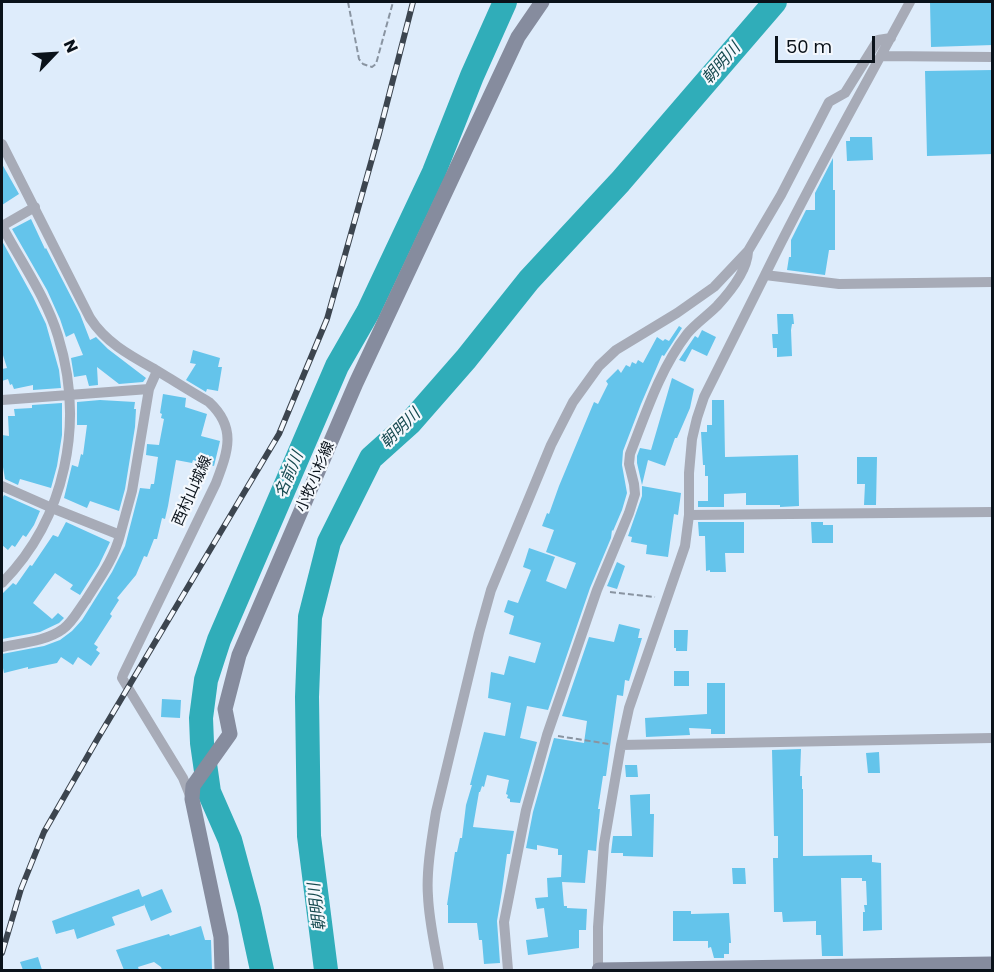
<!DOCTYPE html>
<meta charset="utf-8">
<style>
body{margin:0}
#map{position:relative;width:994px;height:972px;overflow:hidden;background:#deecfb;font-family:Poppins,sans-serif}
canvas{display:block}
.frame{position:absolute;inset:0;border:3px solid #0a121a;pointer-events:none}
.north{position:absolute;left:24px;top:24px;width:60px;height:60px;-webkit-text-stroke:4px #f4f8fd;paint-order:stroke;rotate:65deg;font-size:16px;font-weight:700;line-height:24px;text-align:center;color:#0a121a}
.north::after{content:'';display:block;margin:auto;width:21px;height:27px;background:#0a121a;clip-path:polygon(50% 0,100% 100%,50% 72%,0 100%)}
.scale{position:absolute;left:775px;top:36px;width:100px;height:27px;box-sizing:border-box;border:3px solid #0a121a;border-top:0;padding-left:8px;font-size:18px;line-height:21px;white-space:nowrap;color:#0a121a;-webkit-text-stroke:4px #f4f8fd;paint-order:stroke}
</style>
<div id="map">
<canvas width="994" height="972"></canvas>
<div class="frame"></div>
<div class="north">N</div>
<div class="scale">50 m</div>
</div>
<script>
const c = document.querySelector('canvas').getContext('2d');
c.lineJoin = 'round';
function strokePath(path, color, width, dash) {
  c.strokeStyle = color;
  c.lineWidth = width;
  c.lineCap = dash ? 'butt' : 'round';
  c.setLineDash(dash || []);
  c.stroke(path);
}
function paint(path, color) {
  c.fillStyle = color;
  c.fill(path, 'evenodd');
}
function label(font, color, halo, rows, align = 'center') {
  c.font = font + ' Poppins,"Noto Sans JP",sans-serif';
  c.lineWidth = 4.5;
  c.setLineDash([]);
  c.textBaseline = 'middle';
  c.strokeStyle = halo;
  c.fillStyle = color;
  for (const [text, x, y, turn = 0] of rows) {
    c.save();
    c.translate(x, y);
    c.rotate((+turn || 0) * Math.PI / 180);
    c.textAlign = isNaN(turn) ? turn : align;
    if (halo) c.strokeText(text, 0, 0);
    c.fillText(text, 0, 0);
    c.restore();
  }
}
strokePath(new Path2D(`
 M 262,970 L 249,910 L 230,840 L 209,792 L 202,743 L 201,718 L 206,680 L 219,640 L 337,366 L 368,312 L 434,172 L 472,76 L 505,2
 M 326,970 L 309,836 L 307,697 L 310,617 L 329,542 L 371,458 L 410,423 L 466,359 L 529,280 L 620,182 L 775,2`), '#30adb9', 24);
paint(new Path2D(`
 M 930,2 L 993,2 L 993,45 L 931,47 Z
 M 993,70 L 993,154 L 927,156 L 925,71 Z
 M 850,137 L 872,137 L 873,160 L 847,161 L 846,141 L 850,141 Z
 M 833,158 L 833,190 L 835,190 L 835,250 L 829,250 L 825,275 L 787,270 L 789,257 L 791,257 L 791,240 L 806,210 L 815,210 L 815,193 Z
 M 2,164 L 19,194 L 2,205 Z
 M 31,219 L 45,249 L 46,248 L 80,314 L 90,340 L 96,337 L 108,349 L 146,378 L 143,382 L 119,384 L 97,367 L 98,385 L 89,386 L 86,375 L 74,377 L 71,358 L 83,355 L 74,333 L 66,337 L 60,319 L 47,290 L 12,229 Z
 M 2,241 L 33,297 L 46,324 L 59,370 L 61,388 L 33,390 L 33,385 L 14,389 L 12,384 L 10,385 L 8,379 L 2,381 L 2,369 L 7,368 L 2,352 Z
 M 777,314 L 793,314 L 794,324 L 792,324 L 791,330 L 792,356 L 777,357 L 777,348 L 773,348 L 772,334 L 778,334 Z
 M 679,326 L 682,328 L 664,356 L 662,355 L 641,404 L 623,451 L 622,465 L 627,493 L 622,510 L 613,531 L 612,530 L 611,538 L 590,588 L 548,710 L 527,706 L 520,738 L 537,742 L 520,803 L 510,802 L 510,799 L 507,798 L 508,795 L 506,794 L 509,780 L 487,775 L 484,787 L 482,786 L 480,792 L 479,792 L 473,827 L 514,831 L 510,854 L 507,854 L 502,891 L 497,921 L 500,963 L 484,964 L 482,940 L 479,940 L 477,923 L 448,923 L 448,905 L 447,905 L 455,852 L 457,852 L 460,838 L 462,838 L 466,805 L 472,785 L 470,785 L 484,732 L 505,736 L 511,703 L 488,698 L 491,672 L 504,675 L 509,656 L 535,663 L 541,643 L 509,634 L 514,616 L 504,612 L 508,600 L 518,603 L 531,570 L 523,567 L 529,548 L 555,557 L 546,581 L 566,589 L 576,563 L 546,552 L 554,530 L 542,526 L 547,513 L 549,514 L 559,486 L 594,402 L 598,404 L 608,384 L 606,381 L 618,369 L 621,373 L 626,365 L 630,367 L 632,362 L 636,364 L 638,360 L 643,363 L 657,337 L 663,341 L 665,339 L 669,341 Z
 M 702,330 L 716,337 L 707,356 L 692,349 L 685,362 L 679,360 L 695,336 L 698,338 Z
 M 193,350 L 220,358 L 218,367 L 222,367 L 218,391 L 207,389 L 206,392 L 186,380 L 196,364 L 190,363 Z
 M 672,378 L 694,389 L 690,408 L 677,438 L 675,438 L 665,466 L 648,460 L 642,485 L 637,463 L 637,456 L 640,448 L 651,450 Z
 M 163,394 L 186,398 L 185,407 L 207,414 L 201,436 L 220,441 L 214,466 L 193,460 L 192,463 L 176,460 L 168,506 L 165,519 L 162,518 L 157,539 L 154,539 L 147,557 L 144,556 L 136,575 L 117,598 L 119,600 L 110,614 L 112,616 L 94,644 L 98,647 L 96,650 L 100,653 L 91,666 L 78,657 L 73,665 L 61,657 L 57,663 L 28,669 L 28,667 L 4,673 L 2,663 L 2,654 L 44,646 L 60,640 L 72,631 L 82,620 L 112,572 L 125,546 L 140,488 L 150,489 L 151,484 L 154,484 L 158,457 L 146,455 L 147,444 L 159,445 L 164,419 L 161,418 L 162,414 L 160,413 Z
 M 100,400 L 135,402 L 134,409 L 136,409 L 135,427 L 125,489 L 119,511 L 90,501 L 87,508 L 64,498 L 72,465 L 78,467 L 81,454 L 83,455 L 87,425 L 77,425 L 77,402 Z
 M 712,400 L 724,400 L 725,457 L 798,455 L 799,506 L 780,507 L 780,505 L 746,505 L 746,493 L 724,494 L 724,507 L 698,507 L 698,501 L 708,501 L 708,476 L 705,476 L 705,465 L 703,465 L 701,432 L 707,432 L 707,425 L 712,425 Z
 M 62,403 L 62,435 L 57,466 L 51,488 L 20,479 L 18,485 L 5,479 L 2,461 L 2,435 L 9,436 L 8,416 L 15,416 L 14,409 L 32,408 L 32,405 Z
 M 857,457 L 877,457 L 876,505 L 864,505 L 865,484 L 857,484 Z
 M 642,486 L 681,493 L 678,515 L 674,514 L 668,557 L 646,554 L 647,545 L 631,542 L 632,537 L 628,536 L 642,496 Z
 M 4,495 L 40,511 L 34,525 L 26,537 L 23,535 L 15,547 L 12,545 L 8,550 L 2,545 L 2,499 Z
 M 66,522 L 110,542 L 99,565 L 80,595 L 70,589 L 73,585 L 55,573 L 33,603 L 52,619 L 58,613 L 64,618 L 59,623 L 40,632 L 2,639 L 2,594 L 13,583 L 16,585 L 30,565 L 32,566 L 53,535 L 58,537 Z
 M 698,522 L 744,522 L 744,553 L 725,553 L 726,572 L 710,572 L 710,570 L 706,571 L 705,536 L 699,536 Z
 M 811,522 L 823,522 L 823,525 L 833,525 L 833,543 L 812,543 Z
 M 617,562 L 625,566 L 617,589 L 607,586 Z
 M 619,624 L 640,629 L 638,638 L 642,638 L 629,681 L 625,680 L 623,696 L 617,695 L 606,776 L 603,776 L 598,809 L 600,809 L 596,851 L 588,850 L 585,883 L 562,882 L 564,906 L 567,906 L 567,908 L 587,909 L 586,930 L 579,930 L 579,948 L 528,955 L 526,940 L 548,937 L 544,908 L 537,909 L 535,898 L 548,897 L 547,878 L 561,877 L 562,855 L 558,855 L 558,849 L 537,845 L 537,850 L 526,848 L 533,812 L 554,738 L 584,743 L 587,721 L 562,716 L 589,637 L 614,642 Z
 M 674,630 L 688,630 L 687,651 L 676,651 L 676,648 L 674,648 Z
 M 674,671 L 689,671 L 689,686 L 674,686 Z
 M 707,683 L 725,683 L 725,734 L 711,734 L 711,729 L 689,728 L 690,735 L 646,737 L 645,718 L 707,714 Z
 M 162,699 L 181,700 L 180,718 L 161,717 Z
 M 801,749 L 800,776 L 802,776 L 802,789 L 803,789 L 803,856 L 872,855 L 872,862 L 881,863 L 882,930 L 863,931 L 863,912 L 865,912 L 864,905 L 867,905 L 866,881 L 862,881 L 862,878 L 841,878 L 843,956 L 822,956 L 821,935 L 816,935 L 816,921 L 783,922 L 782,912 L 774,912 L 773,858 L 778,858 L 778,836 L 774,836 L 772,750 Z
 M 879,752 L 880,773 L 868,773 L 866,753 Z
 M 625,765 L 637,765 L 638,777 L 626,777 Z
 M 650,794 L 650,814 L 654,814 L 653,857 L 623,856 L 623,853 L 611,853 L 613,836 L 632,836 L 630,795 Z
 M 732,868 L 745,868 L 746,884 L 733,884 Z
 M 139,889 L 142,897 L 162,889 L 172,912 L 151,921 L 144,904 L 145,905 L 112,917 L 115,925 L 77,939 L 74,929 L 56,934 L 52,921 Z
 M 673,911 L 691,911 L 691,914 L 729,913 L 731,943 L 729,943 L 729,954 L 724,954 L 724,958 L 714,958 L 711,947 L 708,948 L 708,941 L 673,941 Z
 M 201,926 L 205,940 L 211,940 L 212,969 L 211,970 L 162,970 L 161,967 L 154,962 L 138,967 L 139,970 L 124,970 L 116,950 L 169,934 L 170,936 Z
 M 38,957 L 42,970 L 23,970 L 20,962 Z`), '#64c4eb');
strokePath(new Path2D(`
 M 348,2 L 359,59 L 363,64 L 372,67 L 376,64 L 393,2
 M 610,592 L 655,597
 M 558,736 L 609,744`), '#8994a1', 2, [6, 3]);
strokePath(new Path2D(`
 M 881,56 L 992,57
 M 2,144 L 90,318 C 106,343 131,356 156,370 C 174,381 191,392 209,402 C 237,428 228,451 216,483 L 123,675 L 122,678 L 183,778 L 191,798
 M 2,226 C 21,262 46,297 58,336 C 85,423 66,518 2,583
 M 2,226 L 35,207
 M 765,275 C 810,182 861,93 910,2
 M 2,400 L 149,389
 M 2,486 L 52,508 L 120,535 L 132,491 L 149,389 L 157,371
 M 689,515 L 992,512
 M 2,647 C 21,643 47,641 63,629 C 73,622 79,609 86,600 C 99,579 114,559 120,535
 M 621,745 L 992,738
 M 439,970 C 435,946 429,921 428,896 C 426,871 432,837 436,812 L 479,633 L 491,590 L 551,445 L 573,402 L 599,366 L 616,350 L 677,313 L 714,287 L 748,251 L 781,195 L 829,102 L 845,93 L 878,40 L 891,38
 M 508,970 L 504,922 L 526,810 L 547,735 L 597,590 L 629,513 L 635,494 L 634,484 L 629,464 L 630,454 C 646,413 660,369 687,334 C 695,324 707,316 717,306 C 730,292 747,271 748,252
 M 598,970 L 598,927 L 604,844 L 621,745 L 629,708 L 685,546 L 689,515 L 689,473 L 692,439 L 697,418 L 704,397 L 765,275 L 839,284 L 992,282`), '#a7abb7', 10);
strokePath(new Path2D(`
 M 222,970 L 221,937 L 192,799 L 193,786 L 230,734 L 225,709 L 239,655 L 356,383 L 518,37 L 542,2
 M 599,970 L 992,964`), '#868c9e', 15);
const rail = new Path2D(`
 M 2,953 L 21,889 L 44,832 L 98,738 L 279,434 L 327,319 L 379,134 L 413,2`);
strokePath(rail, '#3c454f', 6);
strokePath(rail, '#f4f8fd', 4, [11]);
label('15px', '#0a121a', '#f4f8fd', [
 ["小牧小杉線",316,477,-67],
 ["西村山城線",193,491,-66]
]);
label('italic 16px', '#174a50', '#f4f8fd', [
 ["朝明川",722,64,-49],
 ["朝明川",401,429,-45],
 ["名前川",290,475,-67],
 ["朝明川",318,907,-97]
]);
</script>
